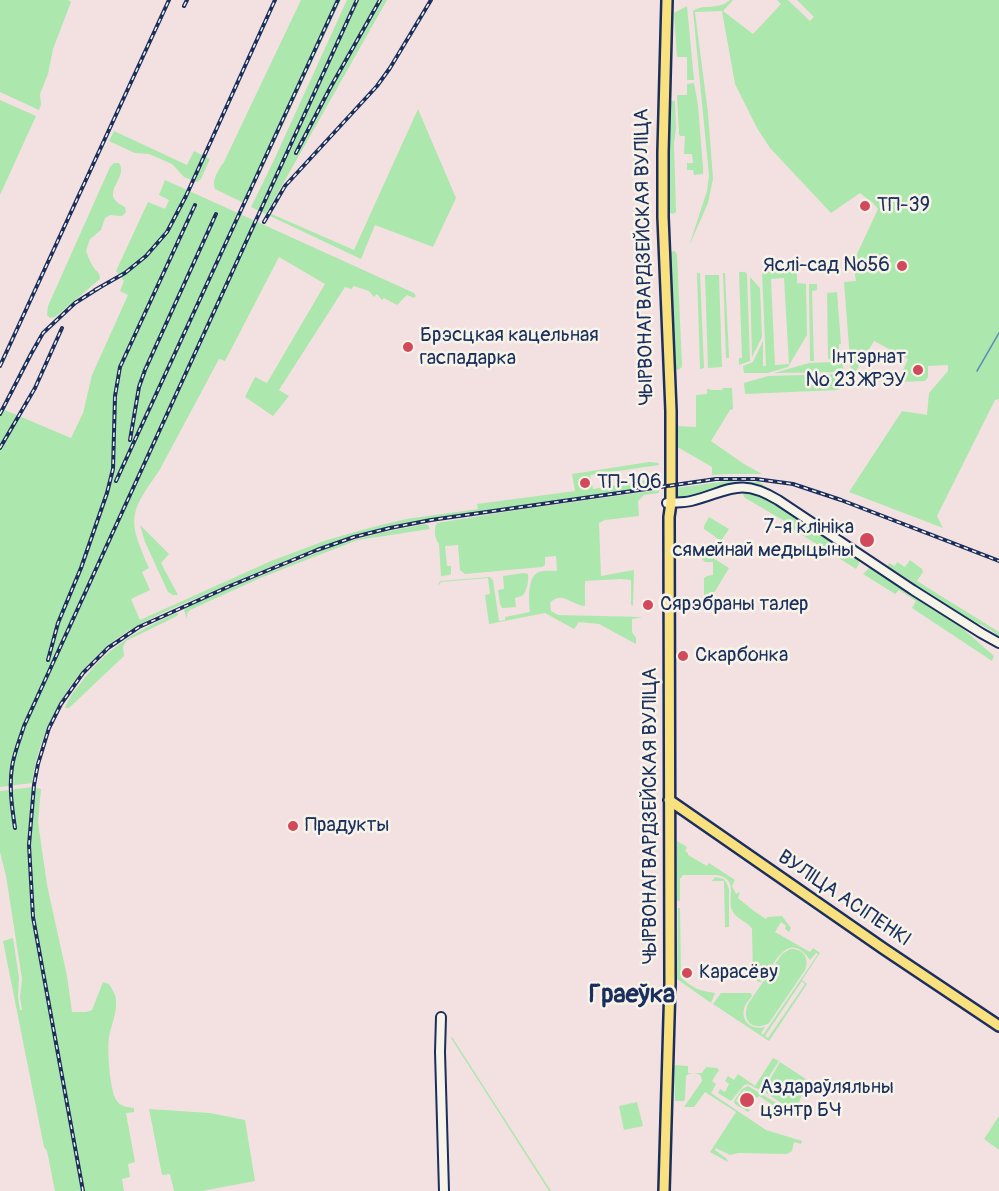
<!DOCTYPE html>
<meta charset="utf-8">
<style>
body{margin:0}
canvas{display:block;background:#f3e0e0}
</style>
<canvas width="999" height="1191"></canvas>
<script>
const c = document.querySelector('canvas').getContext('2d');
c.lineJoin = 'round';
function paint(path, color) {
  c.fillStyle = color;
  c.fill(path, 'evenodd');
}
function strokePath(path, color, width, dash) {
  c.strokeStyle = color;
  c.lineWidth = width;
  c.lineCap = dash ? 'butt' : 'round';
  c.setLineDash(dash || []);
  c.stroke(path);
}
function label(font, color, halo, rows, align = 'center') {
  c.font = font + ' Pangolin,sans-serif';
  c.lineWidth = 5;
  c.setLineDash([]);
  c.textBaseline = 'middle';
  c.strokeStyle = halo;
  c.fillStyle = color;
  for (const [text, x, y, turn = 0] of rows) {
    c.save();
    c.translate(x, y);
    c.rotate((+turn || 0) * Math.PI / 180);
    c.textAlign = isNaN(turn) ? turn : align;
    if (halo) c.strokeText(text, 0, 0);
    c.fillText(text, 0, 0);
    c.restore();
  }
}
paint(new Path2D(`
 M 0,0 L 68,0 L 71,2 L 53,49 L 48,74 L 40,94 L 41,105 L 39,110 L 0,92 Z
 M 301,0 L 341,0 L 246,204 L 215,189 C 211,181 218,172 222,164 L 223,164 Z
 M 347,0 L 387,0 L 267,212 L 354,250 L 418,109 L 456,198 L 433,247 L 375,225 L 361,259 L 251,207 L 274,160 Z
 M 730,0 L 733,0 L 723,11 L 753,34 L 781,4 L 777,0 L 788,0 L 810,21 L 814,17 L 797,0 L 999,0 L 999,399 L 995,400 L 937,516 L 943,528 L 849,492 L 902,411 L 927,415 L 929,393 L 948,371 L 948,365 L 928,366 L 928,377 L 925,381 L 898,382 L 908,359 L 874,341 L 853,376 L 851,373 L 844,282 L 856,281 L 854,269 L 850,269 L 878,209 L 873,203 L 860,193 L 831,213 L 770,148 L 757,128 L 735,84 L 722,11 L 695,12 L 708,113 L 713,179 L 708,203 L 690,244 L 690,243 L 707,191 L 709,175 L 693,11 C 704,3 717,11 730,0 Z
 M 687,6 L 694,80 L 687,80 L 687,57 L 677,57 L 674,13 Z
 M 694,83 L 698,105 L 703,168 L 703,174 L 694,175 L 693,170 L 687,170 L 687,163 L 693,163 L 692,154 L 684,154 L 685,136 L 680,136 L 679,134 L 677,95 L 687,95 L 687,84 Z
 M 0,100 L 36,116 L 0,195 Z
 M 667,101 L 675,101 L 676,128 L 674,144 L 676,210 L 676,212 L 673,214 L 666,211 Z
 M 114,131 L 187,165 L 194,151 L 210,159 L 201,179 L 197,182 L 194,181 L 184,177 L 172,164 L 149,154 L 135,153 L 109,141 Z
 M 114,163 L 119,163 C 128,176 105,190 116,201 C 118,204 122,205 125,207 L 126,212 L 122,216 L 110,215 L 105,218 L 101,230 L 90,239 L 86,251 C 88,256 91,264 94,268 C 98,273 100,273 100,279 L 55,317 L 50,318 L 47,315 L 48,306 L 110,167 Z
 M 165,180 L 414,293 L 416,296 L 414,298 L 407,295 L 397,305 L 384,298 L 382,300 L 377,294 L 374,297 L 369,291 L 354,286 L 351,289 L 345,287 L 279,390 L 289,396 L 273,416 L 245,397 L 255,377 L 267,383 L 325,284 L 279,257 L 225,361 L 219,359 L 159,471 C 128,515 128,519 149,568 L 142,572 L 150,590 L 131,599 L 140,620 L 271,561 L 327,540 L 369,528 L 406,519 L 478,509 L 477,504 L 575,491 L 572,474 L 649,462 L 659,463 L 659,465 L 590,475 L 593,489 L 646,480 L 650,476 L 659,474 L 660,485 C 604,494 549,502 493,510 C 450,516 406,521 364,533 C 317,546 272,566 228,585 C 193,600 157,613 125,633 C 75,665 40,724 32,783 L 0,787 L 0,408 L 71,438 L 83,413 L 92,375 L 128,295 L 120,291 L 124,281 L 116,271 L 148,202 L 165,209 L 169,200 L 159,195 Z
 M 675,251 L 677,255 L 682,365 L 681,368 L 678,370 L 673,368 L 668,254 L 670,252 Z
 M 762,271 L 797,272 L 797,283 L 806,284 L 807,335 L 788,367 L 768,373 L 744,373 L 743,366 L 753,362 L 763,341 L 763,366 L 766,366 ZM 784,278 L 789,364 L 775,365 L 771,279 Z
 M 739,272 L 745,272 L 747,274 L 750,361 L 739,365 L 739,358 L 742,358 Z
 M 697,273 L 700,273 L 704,368 L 700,369 Z
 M 723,273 L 725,273 L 729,358 L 726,358 Z
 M 705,275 L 719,275 L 722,367 L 708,368 Z
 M 750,277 L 760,288 L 762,337 L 752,357 Z
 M 809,284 L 817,284 L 817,290 L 812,291 L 814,361 L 810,361 Z
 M 837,292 L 841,344 L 839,344 L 839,348 L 831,360 L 828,359 L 827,293 Z
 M 840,351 L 840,358 L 844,362 L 842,372 L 774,373 L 809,363 L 832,362 Z
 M 842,374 L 842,384 L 838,390 L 745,394 L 744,383 L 768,376 Z
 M 723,388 L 732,388 L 733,409 L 730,410 L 711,441 L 744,464 L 762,474 L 729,474 L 712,475 L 712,467 L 674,445 L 676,426 L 696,427 L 696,395 L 707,394 L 707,389 L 710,389 L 710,390 L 722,390 Z
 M 728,481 L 759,482 L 846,540 L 844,541 L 760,487 C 733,480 709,494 684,499 L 678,496 L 676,488 Z
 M 659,490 L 659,493 L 644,495 L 638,501 L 639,516 L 605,520 L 599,523 L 601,576 L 634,570 L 633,606 L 631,604 L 631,580 L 620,579 L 585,581 L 585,606 C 571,605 562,590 550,603 L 551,611 L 558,615 L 643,617 L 632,619 L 632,632 L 636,638 L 636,644 L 599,624 L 579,622 L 574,629 L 545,613 L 489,624 L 485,595 L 490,594 L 488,578 L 441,582 L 438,586 L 439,582 L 441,581 L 490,577 L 493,580 L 499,621 L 505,620 L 505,617 L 530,612 C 529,603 527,579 537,573 C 542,570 551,571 557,571 L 556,556 L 545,557 L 545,565 L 542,567 L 465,574 L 460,570 L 458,545 L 445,546 L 447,566 L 451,566 L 451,574 L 449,575 L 441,576 L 439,544 C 435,539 433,529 437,523 L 517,510 Z
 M 741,491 L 756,493 L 777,503 L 858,557 L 859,564 L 856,569 L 788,526 L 788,523 L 745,498 Z
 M 709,517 L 729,529 L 721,541 L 704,529 L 704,526 Z
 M 425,524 L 428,525 L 430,529 L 358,540 L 311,558 L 258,579 L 190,610 L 187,614 L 187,619 L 184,610 L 187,606 L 336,545 L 379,533 Z
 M 140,525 L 169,554 L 161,563 L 178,595 L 173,595 L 168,592 L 145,542 Z
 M 704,552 L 729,568 L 705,608 L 700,608 L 704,600 L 704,578 L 707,576 L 713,575 L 713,562 L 705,562 L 702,559 L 702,554 Z
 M 910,560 L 922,569 L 923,572 L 917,581 L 999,632 L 999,637 L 992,631 L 980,624 L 975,625 L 911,586 L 913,582 L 892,569 L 890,572 L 887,568 L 889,563 L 895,566 L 897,562 L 905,567 Z
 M 869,568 L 875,569 L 962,628 L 994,656 L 992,661 L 912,608 L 916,601 L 899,590 L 895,594 L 863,574 Z
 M 524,573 L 528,574 C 529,579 527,591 523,595 C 521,597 517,597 515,598 L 516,607 L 502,608 L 500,604 L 498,590 L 504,589 L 503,576 Z
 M 176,613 L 178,613 L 178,615 L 175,617 L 126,641 L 123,647 L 124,656 L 69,708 L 65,708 C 68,699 74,691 80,684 C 107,647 135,632 176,613 Z
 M 32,787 L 41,789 L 38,822 L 47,885 L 67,976 L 72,1012 L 86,1012 L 92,1010 L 103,982 L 109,984 C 112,989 116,994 116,1001 C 117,1013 111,1026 109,1037 C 107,1049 110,1093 117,1101 C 121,1107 128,1107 134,1108 L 134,1112 L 126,1113 L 135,1162 L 128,1164 L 130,1177 L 122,1179 L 124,1191 L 55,1191 L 47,1151 L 44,1147 L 3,941 L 13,938 L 19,978 L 18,996 L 20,1010 L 22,1010 L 20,997 L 22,979 L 6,876 L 0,852 L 0,791 Z
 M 677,841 L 687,847 L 685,851 L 688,853 L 688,855 L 707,866 L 709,863 L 735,880 L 732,886 L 736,894 L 740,892 L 738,898 L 754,911 L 766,919 L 768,917 L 782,916 L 791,928 L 789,932 L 785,929 L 786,926 L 781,922 L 775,932 L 810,952 L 813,948 L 820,953 L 802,980 L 807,984 L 769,1041 L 713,1004 L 721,993 L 751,993 L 752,996 C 749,1000 745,1004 744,1009 C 741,1023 753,1030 765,1027 L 761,1033 L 763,1035 L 818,954 L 816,953 L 810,960 C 788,929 775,963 761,982 L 759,982 L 753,978 L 753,976 L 752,929 C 747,921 738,920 733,912 C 725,899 741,880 717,875 L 683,875 L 680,879 L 680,901 L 677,901 ZM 802,981 L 805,984 L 768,1038 L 765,1036 Z
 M 715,877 L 724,879 L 727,884 L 729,889 L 729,927 L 725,927 L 724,881 L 712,881 Z
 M 678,908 L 680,908 L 681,977 C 691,988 701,991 715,993 L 711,1003 L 677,979 Z
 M 790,949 C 803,948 810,958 805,970 L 769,1023 C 753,1032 741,1021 748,1004 L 782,954 Z
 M 452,1037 L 551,1191 L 549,1191 L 451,1038 Z
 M 773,1058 L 779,1061 L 761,1089 C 754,1090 751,1082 744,1085 L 731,1101 L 718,1093 L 720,1089 L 725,1092 L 729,1084 L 725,1081 L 728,1076 L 734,1080 L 738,1074 L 755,1086 Z
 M 780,1062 L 809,1081 L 800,1099 L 797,1110 L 795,1111 L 792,1110 L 763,1091 Z
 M 674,1065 L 688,1066 L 688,1073 L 702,1073 L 706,1067 L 717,1068 L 719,1070 L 712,1081 L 716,1084 L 711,1093 L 766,1130 L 802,1141 L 801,1144 L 794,1142 L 792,1151 L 787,1154 L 739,1153 L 730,1155 L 716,1148 L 715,1150 L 726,1158 L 728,1162 L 710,1152 L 736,1112 L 705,1092 L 694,1107 L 684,1107 L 702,1081 L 701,1076 C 697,1072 690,1072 686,1076 L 685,1100 L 683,1101 L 675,1101 Z
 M 748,1086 L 788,1110 L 787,1115 L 759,1096 L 757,1098 L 744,1090 L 736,1101 L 750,1110 L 748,1112 L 735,1104 L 734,1101 L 742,1089 Z
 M 637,1102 L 643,1126 L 624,1130 L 619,1106 Z
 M 149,1109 L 210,1113 L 245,1120 L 255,1181 L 202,1191 L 174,1191 L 170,1174 L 162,1175 Z
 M 999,1116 L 999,1150 L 984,1139 Z`), '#ace8ae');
strokePath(new Path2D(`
 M 977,371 L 999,333`), '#5f8fb4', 1.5);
const minor = new Path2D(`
 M 667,503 C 675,502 683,503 691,501 C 728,492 739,476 778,500 L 913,590 L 981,633 L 999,643
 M 441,1017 L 440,1052 L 444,1191`);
const major = new Path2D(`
 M 669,800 L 884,949 L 999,1026
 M 664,1191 L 670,983 L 669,517 L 671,503 L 671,411 L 663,217 L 663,152 L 667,0`);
strokePath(minor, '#1b2f5e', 12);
strokePath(major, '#1b2f5e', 14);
strokePath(minor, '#f7f3e8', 8);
strokePath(major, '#fae180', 9);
const rail = new Path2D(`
 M 184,6 L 187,0
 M 296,153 L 329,90 L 380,0
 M 264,222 L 285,186 L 377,86 L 390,68 L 431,0
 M 95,290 L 125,273 L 146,256 L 167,232 L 186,196 L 275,0
 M 0,366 L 169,0
 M 0,414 L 31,354 L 43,333 L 75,303 L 102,286
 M 130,440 L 139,387 L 145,370 L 216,214
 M 0,448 L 35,388 L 62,328
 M 116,481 L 338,0
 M 48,660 L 58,623 L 81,568 L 107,493 L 113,469 L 115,396 L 120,367 L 195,205
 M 15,828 C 12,808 9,787 12,767 C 14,753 20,739 24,726 L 357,0
 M 83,1191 L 33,917 L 29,845 L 34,785 L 38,764 L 45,741 L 49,728 L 61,704 L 83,673 L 108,648 L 139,627 L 230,586 L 317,550 L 354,537 L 390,528 L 431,520 L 716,479 L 756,479 L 793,484 L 841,500 L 999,561`);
strokePath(rail, '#1b2f5e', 4);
strokePath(rail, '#f7f3e8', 1.5, [4.5]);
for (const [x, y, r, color] of [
 [865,206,6,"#d1495b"],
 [902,266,6,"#d1495b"],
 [408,347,6,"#d1495b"],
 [918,370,6,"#d1495b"],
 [585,483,6,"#d1495b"],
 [867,540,8,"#d1495b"],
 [648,605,6,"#d1495b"],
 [683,656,6,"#d1495b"],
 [293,826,6,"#d1495b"],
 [687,973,6,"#d1495b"],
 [747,1100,8,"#d1495b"]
]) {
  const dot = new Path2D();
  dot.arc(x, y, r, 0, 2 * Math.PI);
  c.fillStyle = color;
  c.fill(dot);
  strokePath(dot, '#f7f3e8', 2);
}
label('20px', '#1b2f5e', '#f7f3e8', [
 ["ТП-39",877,206],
 ["Яслі-сад №56",890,266,"right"],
 ["Брэсцкая кацельная",420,336],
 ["гаспадарка",420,359],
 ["Інтэрнат",906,358,"right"],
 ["№ 23 ЖРЭУ",906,381,"right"],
 ["ТП-106",597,483],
 ["7-я клініка",854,528,"right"],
 ["сямейнай медыцыны",854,551,"right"],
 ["Сярэбраны талер",660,605],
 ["Скарбонка",695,656],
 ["Прадукты",305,826],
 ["Карасёву",699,973],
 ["Аздараўляльны",760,1088],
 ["цэнтр БЧ",760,1111]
], 'left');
label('20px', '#1b2f5e', '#f7f3e8', [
 ["ЧЫРВОНАГВАРДЗЕЙСКАЯ ВУЛІЦА",645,257,-91],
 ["ЧЫРВОНАГВАРДЗЕЙСКАЯ ВУЛІЦА",651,816,-90],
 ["ВУЛІЦА АСІПЕНКІ",844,899,34]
]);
label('bold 26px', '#1b2f5e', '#f7f3e8', [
 ["Граеўка",632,995]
]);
</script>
